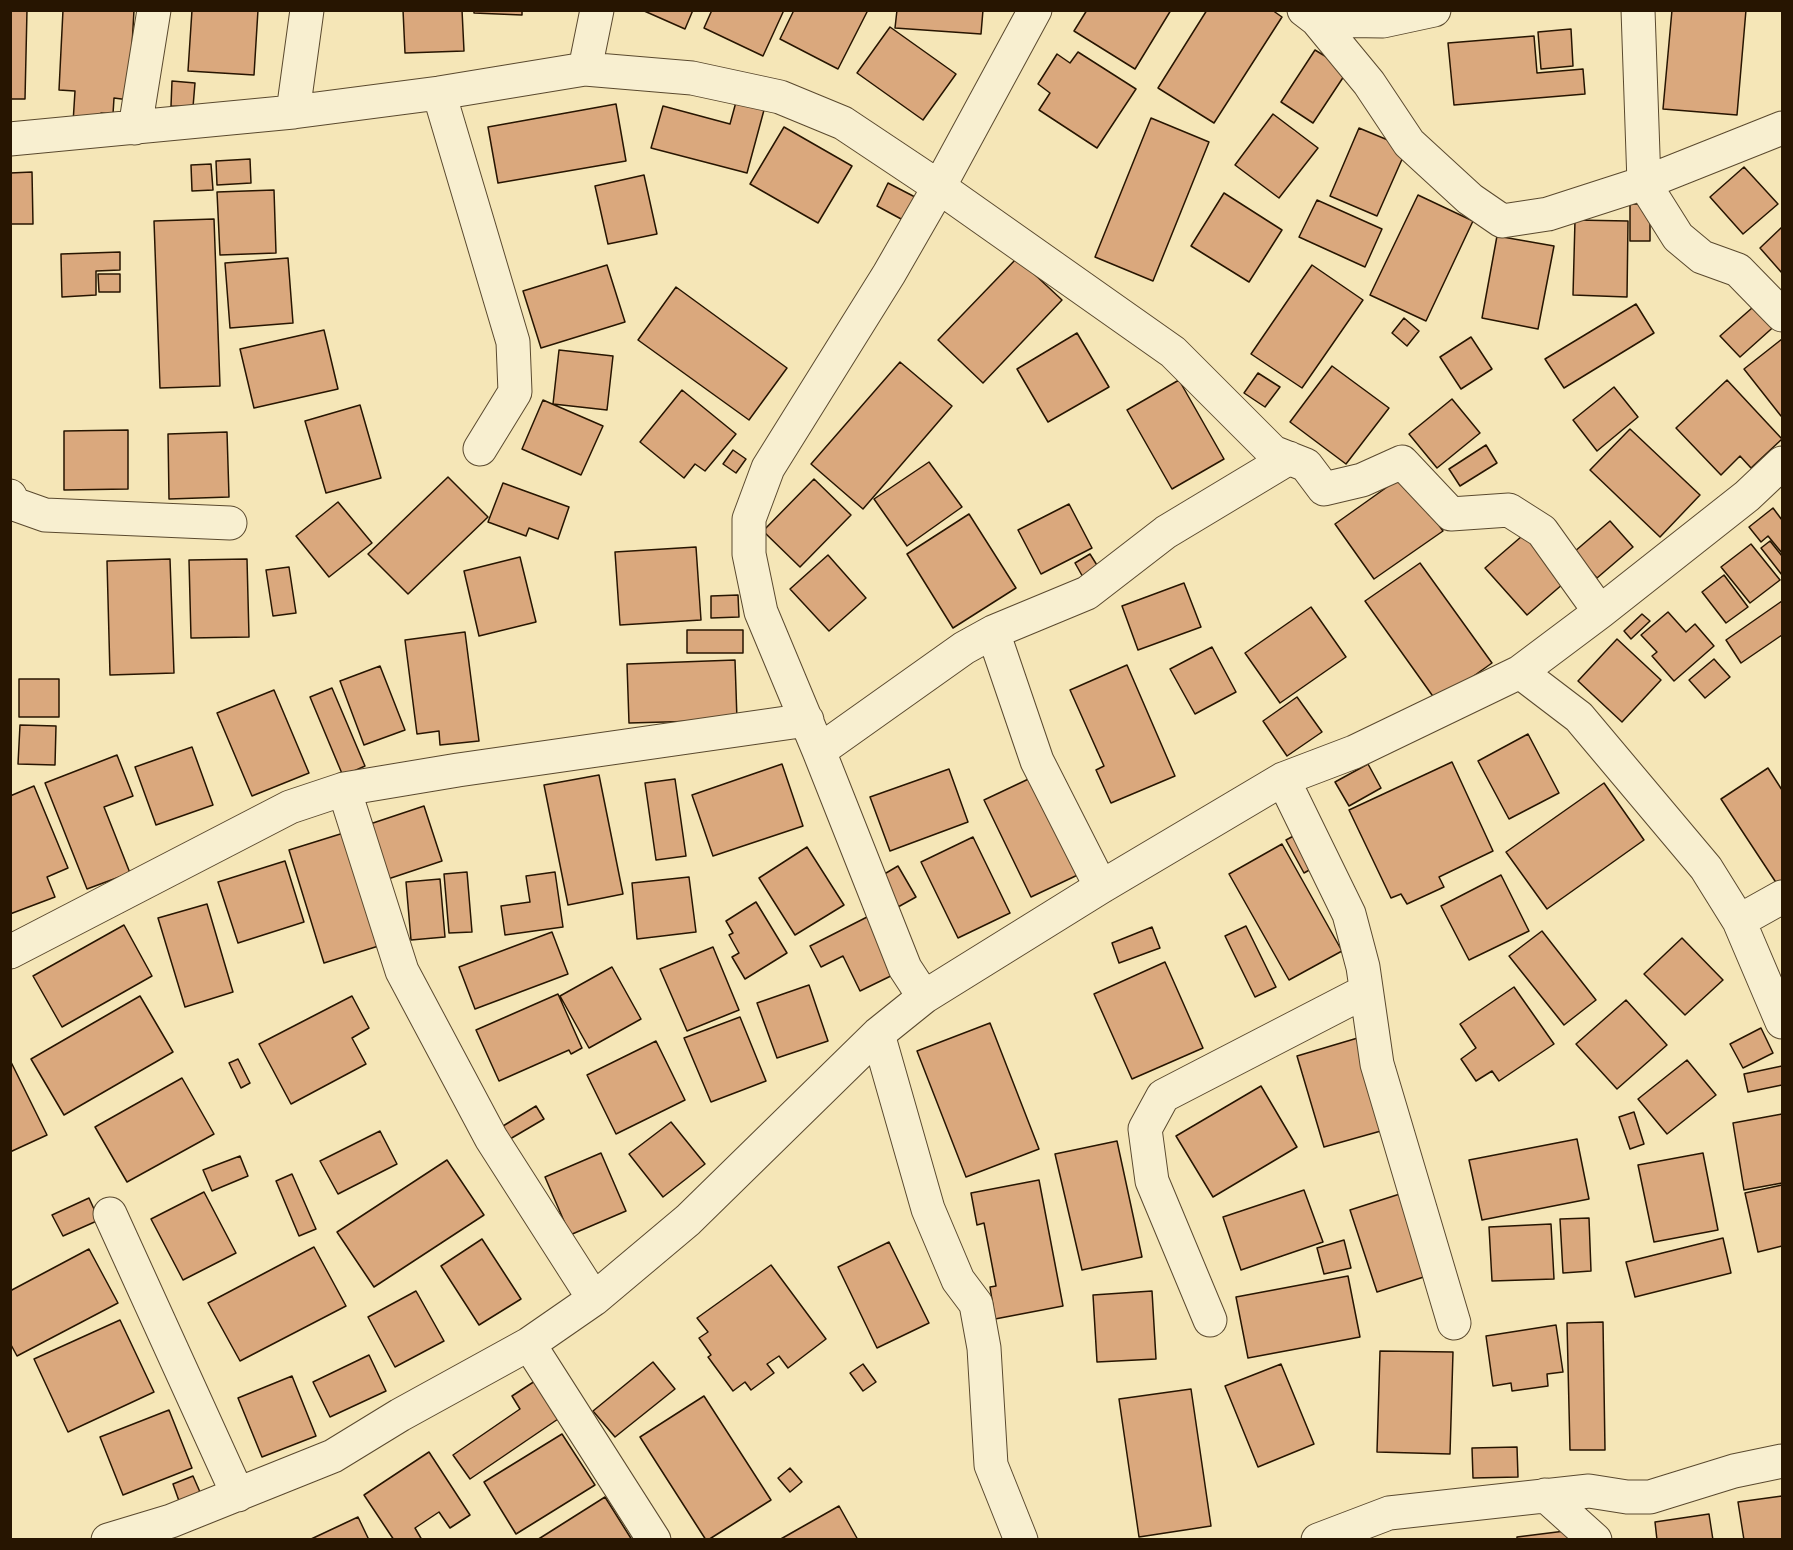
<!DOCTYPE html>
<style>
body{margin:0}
#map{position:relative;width:1793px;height:1550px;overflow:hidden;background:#f5e6b7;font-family:"IM FELL English",serif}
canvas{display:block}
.frame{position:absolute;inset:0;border:12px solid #271501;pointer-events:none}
</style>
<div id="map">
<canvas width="1793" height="1550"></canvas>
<div class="frame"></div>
</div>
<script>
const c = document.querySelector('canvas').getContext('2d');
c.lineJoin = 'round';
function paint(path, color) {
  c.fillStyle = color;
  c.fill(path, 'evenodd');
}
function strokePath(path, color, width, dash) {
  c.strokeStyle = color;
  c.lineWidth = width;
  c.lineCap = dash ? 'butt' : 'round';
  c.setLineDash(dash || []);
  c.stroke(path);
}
const building = new Path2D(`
 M 10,10 L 27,10 L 25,99 L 10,99 Z
 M 63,10 L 134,10 L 129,100 L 114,98 L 113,114 L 101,113 L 100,124 L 73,123 L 75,91 L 59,90 Z
 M 192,10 L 258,10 L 254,75 L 188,71 Z
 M 403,10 L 462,10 L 464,51 L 405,53 Z
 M 474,10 L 522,10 L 522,15 L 474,13 Z
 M 642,10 L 693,10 L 685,29 Z
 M 712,10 L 784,10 L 763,56 L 704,28 Z
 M 794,10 L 868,10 L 838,69 L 780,39 Z
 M 897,10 L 983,10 L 981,34 L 895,28 Z
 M 1087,10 L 1171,10 L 1135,69 L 1074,31 Z
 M 1207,10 L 1272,10 L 1282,17 L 1214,123 L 1158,88 Z
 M 1672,10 L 1746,10 L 1737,115 L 1663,109 Z
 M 890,27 L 956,74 L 923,120 L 857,73 Z
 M 1571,29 L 1573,66 L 1541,69 L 1538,32 Z
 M 1534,36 L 1537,73 L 1583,69 L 1585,94 L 1454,105 L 1448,43 Z
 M 1315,50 L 1348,70 L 1313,123 L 1281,102 Z
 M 1078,52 L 1136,89 L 1097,148 L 1039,110 L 1050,93 L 1038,84 L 1057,54 L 1070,63 Z
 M 172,81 L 195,83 L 193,107 L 171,106 Z
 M 736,102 L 764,110 L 747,173 L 651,148 L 663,106 L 730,124 Z
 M 616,104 L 626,161 L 498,183 L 488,127 Z
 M 1273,114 L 1318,148 L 1279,198 L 1235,165 Z
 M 1151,118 L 1209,142 L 1153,281 L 1095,257 Z
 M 784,127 L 852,166 L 818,223 L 750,184 Z
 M 1359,128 L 1407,148 L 1377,216 L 1330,196 Z
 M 250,159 L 251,183 L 217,185 L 216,161 Z
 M 211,164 L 213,190 L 192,191 L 191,165 Z
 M 1744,167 L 1778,204 L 1743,234 L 1710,197 Z
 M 32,172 L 33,224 L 10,224 L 10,173 Z
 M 644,175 L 657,234 L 608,244 L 595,186 Z
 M 888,183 L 915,197 L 903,220 L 877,206 Z
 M 274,190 L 276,253 L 220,255 L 217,192 Z
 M 1224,193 L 1282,230 L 1249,282 L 1191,246 Z
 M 1418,195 L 1473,221 L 1426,321 L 1370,295 Z
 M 1317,200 L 1382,229 L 1365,267 L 1299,237 Z
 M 1630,204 L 1650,204 L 1650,241 L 1630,241 Z
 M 214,219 L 220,386 L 160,388 L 154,221 Z
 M 1575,220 L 1628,221 L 1627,297 L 1573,295 Z
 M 1782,227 L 1782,273 L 1760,248 Z
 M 1497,236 L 1554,246 L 1538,329 L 1482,318 Z
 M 120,252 L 120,270 L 96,271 L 96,295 L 62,297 L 61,254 Z
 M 288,258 L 293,323 L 230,328 L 225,263 Z
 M 1017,258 L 1062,300 L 983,383 L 938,340 Z
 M 607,265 L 625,322 L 541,348 L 523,291 Z
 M 1312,265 L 1363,300 L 1302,388 L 1251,354 Z
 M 98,274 L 120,274 L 120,292 L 99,292 Z
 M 676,287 L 787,368 L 749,420 L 638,340 Z
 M 1760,301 L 1779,322 L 1740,357 L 1720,336 Z
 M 1636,304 L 1654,333 L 1564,388 L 1545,359 Z
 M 1404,318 L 1419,331 L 1407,346 L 1392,333 Z
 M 324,330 L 338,389 L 254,408 L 240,349 Z
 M 1077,333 L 1109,387 L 1048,422 L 1017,369 Z
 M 1471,337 L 1492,369 L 1461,389 L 1440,357 Z
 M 1782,339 L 1782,415 L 1781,416 L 1744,369 Z
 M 559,350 L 613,356 L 607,410 L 553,404 Z
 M 900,362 L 952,406 L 863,509 L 811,464 Z
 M 1332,366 L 1389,408 L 1346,464 L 1290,422 Z
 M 1258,373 L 1280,387 L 1265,407 L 1244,393 Z
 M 1179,380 L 1224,459 L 1172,489 L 1127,410 Z
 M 1727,380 L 1782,439 L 1751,468 L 1740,456 L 1721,475 L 1676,428 Z
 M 1614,387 L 1638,417 L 1597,451 L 1573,420 Z
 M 682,390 L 736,434 L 705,471 L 695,464 L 684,478 L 640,442 Z
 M 1452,399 L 1480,433 L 1437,468 L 1409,434 Z
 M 543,400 L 603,426 L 581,475 L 522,449 Z
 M 360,405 L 381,478 L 326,493 L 305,421 Z
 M 1630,429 L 1700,495 L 1660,537 L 1590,470 Z
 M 128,430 L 128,489 L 64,490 L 64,431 Z
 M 227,432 L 229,497 L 169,499 L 168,434 Z
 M 1486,445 L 1497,463 L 1460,486 L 1449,469 Z
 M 733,450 L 746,459 L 736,473 L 723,464 Z
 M 929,462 L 962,507 L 907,546 L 874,499 Z
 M 1404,475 L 1443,531 L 1374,579 L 1335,524 Z
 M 448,477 L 488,517 L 408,594 L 368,554 Z
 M 814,479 L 851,515 L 800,567 L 763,531 Z
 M 503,483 L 569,507 L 558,539 L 529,528 L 526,536 L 488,522 Z
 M 338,502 L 372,543 L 329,577 L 296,536 Z
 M 1069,504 L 1092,548 L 1041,574 L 1018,530 Z
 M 1773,508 L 1782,520 L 1782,553 L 1768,536 L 1761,542 L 1749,527 Z
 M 969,514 L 1016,588 L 953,628 L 907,554 Z
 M 1610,521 L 1633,547 L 1597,578 L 1574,552 Z
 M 1529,530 L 1571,577 L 1527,615 L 1485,568 Z
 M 1770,541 L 1782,556 L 1782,575 L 1761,548 Z
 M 1751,544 L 1780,580 L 1750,603 L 1721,567 Z
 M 696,547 L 701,620 L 620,625 L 615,552 Z
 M 1090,554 L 1100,570 L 1084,579 L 1075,563 Z
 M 828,555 L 866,598 L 829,631 L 790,589 Z
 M 520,557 L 536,622 L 479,636 L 464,571 Z
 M 170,559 L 174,673 L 110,675 L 107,561 Z
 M 247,559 L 249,637 L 191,638 L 189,560 Z
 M 1420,563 L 1492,663 L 1437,702 L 1365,601 Z
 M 289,567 L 296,613 L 273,616 L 266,570 Z
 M 1724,575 L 1748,607 L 1726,623 L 1702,592 Z
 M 1184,583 L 1201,627 L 1138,650 L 1122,606 Z
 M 738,595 L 739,617 L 711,618 L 711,596 Z
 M 1782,601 L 1782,635 L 1741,663 L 1726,640 Z
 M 1311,607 L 1346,657 L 1280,703 L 1245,653 Z
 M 1668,612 L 1686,632 L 1695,624 L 1714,646 L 1674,681 L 1652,656 L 1657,652 L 1641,635 Z
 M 1642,614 L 1650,621 L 1631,639 L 1624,631 Z
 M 687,630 L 743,630 L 743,653 L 687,653 Z
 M 465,632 L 479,741 L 440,745 L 439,731 L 417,734 L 405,640 Z
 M 1617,639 L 1661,680 L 1622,722 L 1578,681 Z
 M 1212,647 L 1236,692 L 1195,714 L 1170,669 Z
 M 1714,659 L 1730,677 L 1705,698 L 1689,680 Z
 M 735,660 L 737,720 L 629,723 L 627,664 Z
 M 1127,665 L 1175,776 L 1111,803 L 1096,770 L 1104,766 L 1070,690 Z
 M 380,666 L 405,730 L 364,745 L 340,681 Z
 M 19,679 L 59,679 L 59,717 L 19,717 Z
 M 332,688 L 365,766 L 343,776 L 310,697 Z
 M 274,690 L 309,773 L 252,796 L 217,713 Z
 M 1297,697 L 1322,732 L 1287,756 L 1263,721 Z
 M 20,725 L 56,726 L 55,765 L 18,764 Z
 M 1528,734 L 1559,793 L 1509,819 L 1478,761 Z
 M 192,747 L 213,805 L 156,825 L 135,767 Z
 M 117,755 L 133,796 L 104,807 L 130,873 L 87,889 L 45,783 Z
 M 1452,762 L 1493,851 L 1439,877 L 1444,887 L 1407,904 L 1401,894 L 1391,898 L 1349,810 Z
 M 782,764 L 803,826 L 713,856 L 692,795 Z
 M 1368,764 L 1381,788 L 1349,806 L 1335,782 Z
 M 1768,768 L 1782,790 L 1782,885 L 1779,887 L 1721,799 Z
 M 949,769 L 968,822 L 890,851 L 870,797 Z
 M 599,775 L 623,894 L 568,905 L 544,785 Z
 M 1037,775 L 1084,872 L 1031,897 L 984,800 Z
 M 675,779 L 686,856 L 656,860 L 645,783 Z
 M 1604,783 L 1644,840 L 1547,909 L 1506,852 Z
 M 34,786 L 68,868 L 47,877 L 55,897 L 10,914 L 10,796 Z
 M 424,806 L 442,861 L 382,881 L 364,826 Z
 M 350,831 L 385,944 L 324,963 L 289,850 Z
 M 1301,832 L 1320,864 L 1304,873 L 1286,840 Z
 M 973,837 L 1010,913 L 958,938 L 921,862 Z
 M 1282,844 L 1342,951 L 1289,980 L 1229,874 Z
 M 807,847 L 844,905 L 795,935 L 759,878 Z
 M 285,861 L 304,922 L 238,943 L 218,882 Z
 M 898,866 L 916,897 L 898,907 L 881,876 Z
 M 467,872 L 472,932 L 449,933 L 444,874 Z
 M 555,872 L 563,927 L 505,935 L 501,906 L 530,902 L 526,876 Z
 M 1501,875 L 1529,931 L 1469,960 L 1441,906 Z
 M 689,877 L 696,932 L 637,939 L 632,883 Z
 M 440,879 L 445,937 L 411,940 L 406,882 Z
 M 756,902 L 787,953 L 745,979 L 732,957 L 739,953 L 729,935 L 733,933 L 726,921 Z
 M 207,904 L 233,992 L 185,1007 L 158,918 Z
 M 871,915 L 899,972 L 860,991 L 843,956 L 821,967 L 810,946 Z
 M 124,925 L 152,976 L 62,1027 L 33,976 Z
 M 1246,926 L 1276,987 L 1255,997 L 1225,936 Z
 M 1152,927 L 1160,948 L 1119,963 L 1112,943 Z
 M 1542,931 L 1596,1000 L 1564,1025 L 1509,956 Z
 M 552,932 L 568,974 L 475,1009 L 459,967 Z
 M 1682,938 L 1723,980 L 1685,1015 L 1644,974 Z
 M 713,947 L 739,1010 L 687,1031 L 660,969 Z
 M 1165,962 L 1203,1048 L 1132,1079 L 1094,994 Z
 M 612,967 L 641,1019 L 589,1048 L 560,996 Z
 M 809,985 L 828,1041 L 777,1058 L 757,1003 Z
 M 1514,987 L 1554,1044 L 1499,1081 L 1492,1071 L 1476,1081 L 1461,1059 L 1476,1048 L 1460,1024 Z
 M 558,994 L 582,1048 L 571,1054 L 569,1050 L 499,1081 L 476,1030 Z
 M 140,996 L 173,1052 L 64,1115 L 31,1059 Z
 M 352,996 L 369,1028 L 352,1038 L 366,1064 L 291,1104 L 259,1044 Z
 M 1626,1000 L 1667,1045 L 1617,1089 L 1576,1044 Z
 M 740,1017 L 766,1081 L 711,1102 L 684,1038 Z
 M 990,1023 L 1039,1149 L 966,1177 L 917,1051 Z
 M 1761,1028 L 1773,1053 L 1743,1068 L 1730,1044 Z
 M 1361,1037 L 1388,1129 L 1324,1147 L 1297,1056 Z
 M 656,1041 L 685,1100 L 616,1134 L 587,1075 Z
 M 238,1059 L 250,1083 L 241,1088 L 229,1063 Z
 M 10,1060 L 47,1135 L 10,1152 Z
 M 1687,1060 L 1716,1095 L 1667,1134 L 1638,1099 Z
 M 1782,1066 L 1782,1085 L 1748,1092 L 1744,1074 Z
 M 182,1078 L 214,1134 L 127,1182 L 95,1127 Z
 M 1261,1086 L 1297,1147 L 1213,1197 L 1176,1136 Z
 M 536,1106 L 544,1119 L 510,1139 L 503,1126 Z
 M 1634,1112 L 1644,1144 L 1630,1149 L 1619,1117 Z
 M 1782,1114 L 1782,1183 L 1744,1190 L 1733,1123 Z
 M 671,1122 L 705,1164 L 663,1197 L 629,1154 Z
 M 380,1131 L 397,1164 L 338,1194 L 320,1161 Z
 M 1577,1139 L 1589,1199 L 1482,1220 L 1469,1160 Z
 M 1117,1141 L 1142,1257 L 1082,1270 L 1055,1154 Z
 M 601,1153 L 626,1211 L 570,1235 L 545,1177 Z
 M 1703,1153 L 1718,1230 L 1654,1242 L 1638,1165 Z
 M 240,1156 L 248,1176 L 212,1191 L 203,1170 Z
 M 447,1160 L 484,1215 L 374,1287 L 337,1232 Z
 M 292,1174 L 316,1229 L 299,1236 L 276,1181 Z
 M 1039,1180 L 1063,1306 L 995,1319 L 990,1287 L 996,1286 L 984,1223 L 977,1225 L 971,1193 Z
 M 1782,1185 L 1782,1246 L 1758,1252 L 1745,1193 Z
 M 1304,1190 L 1323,1242 L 1241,1270 L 1223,1217 Z
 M 204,1192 L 236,1253 L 183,1280 L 151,1219 Z
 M 1406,1192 L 1433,1274 L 1377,1292 L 1350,1210 Z
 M 89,1198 L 99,1220 L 63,1236 L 52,1215 Z
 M 1589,1218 L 1591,1271 L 1563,1273 L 1560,1219 Z
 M 1551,1224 L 1554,1279 L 1492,1281 L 1489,1227 Z
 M 1723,1238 L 1731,1273 L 1635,1297 L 1626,1262 Z
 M 482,1239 L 521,1299 L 479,1325 L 441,1266 Z
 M 1344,1240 L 1351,1268 L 1324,1274 L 1317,1248 Z
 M 889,1242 L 929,1323 L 877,1348 L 838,1267 Z
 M 314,1247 L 346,1306 L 240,1361 L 208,1303 Z
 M 89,1249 L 118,1303 L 17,1356 L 10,1343 L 10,1291 Z
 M 771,1265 L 826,1339 L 788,1368 L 779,1356 L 767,1364 L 774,1373 L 751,1390 L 745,1382 L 733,1391 L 708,1357 L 711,1355 L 699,1338 L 708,1332 L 697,1318 Z
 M 1348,1276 L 1360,1337 L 1248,1358 L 1236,1297 Z
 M 416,1291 L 444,1341 L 395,1367 L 368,1317 Z
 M 1152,1291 L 1156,1359 L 1097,1362 L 1093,1295 Z
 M 120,1320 L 154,1392 L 68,1432 L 34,1359 Z
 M 1603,1322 L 1605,1450 L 1570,1450 L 1567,1323 Z
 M 1556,1325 L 1563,1372 L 1547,1374 L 1548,1386 L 1512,1391 L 1511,1383 L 1493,1386 L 1486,1336 Z
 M 1380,1351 L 1453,1352 L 1450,1454 L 1377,1452 Z
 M 369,1355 L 386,1391 L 330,1417 L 313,1382 Z
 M 653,1362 L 675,1389 L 615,1437 L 593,1411 Z
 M 863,1364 L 876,1382 L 863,1391 L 850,1373 Z
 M 1281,1364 L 1314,1444 L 1258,1467 L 1225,1386 Z
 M 292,1376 L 316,1436 L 262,1457 L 238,1398 Z
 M 535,1381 L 561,1417 L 470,1479 L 453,1455 L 520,1409 L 512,1396 Z
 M 1191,1389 L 1211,1526 L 1139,1537 L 1119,1399 Z
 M 704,1396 L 771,1500 L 708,1540 L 706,1540 L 640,1437 Z
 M 169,1410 L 192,1468 L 123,1495 L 100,1437 Z
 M 562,1434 L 595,1485 L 516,1534 L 484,1482 Z
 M 1517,1447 L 1518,1477 L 1473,1478 L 1472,1448 Z
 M 429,1452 L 470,1515 L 450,1528 L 439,1512 L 415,1528 L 422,1540 L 394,1540 L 364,1495 Z
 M 790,1468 L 802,1482 L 790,1492 L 778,1478 Z
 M 193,1476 L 200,1492 L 179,1501 L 173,1484 Z
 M 1782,1496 L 1782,1540 L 1744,1540 L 1738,1502 Z
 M 605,1497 L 632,1540 L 537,1540 Z
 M 839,1506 L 858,1540 L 779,1540 Z
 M 1709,1514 L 1713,1540 L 1657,1540 L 1655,1522 Z
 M 358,1517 L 369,1540 L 309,1540 Z
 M 1581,1529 L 1582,1540 L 1517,1540 L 1517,1537 Z`);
paint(building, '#daa87d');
strokePath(building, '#271501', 1.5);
const street = new Path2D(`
 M 1304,10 L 1317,20 L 1369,83 L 1409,143 L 1470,199 L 1502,221 L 1548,214 L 1644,183 L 1782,128
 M 1638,10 L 1644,183 L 1678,237 L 1702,257 L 1738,270 L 1782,315
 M 1317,20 L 1383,21 L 1434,10
 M 585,69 L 597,10
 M 439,93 L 513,342 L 515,392 L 480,449
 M 293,112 L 307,10
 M 135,128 L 154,10
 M 10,139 L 293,112 L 439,93 L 585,69 L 692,78 L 780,97 L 843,123 L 939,187 L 1173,352 L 1273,452 L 1306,465 L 1324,489 L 1362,480 L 1402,462 L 1451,514 L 1509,510 L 1542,531 L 1600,612
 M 10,496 L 14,504 L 45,515 L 230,523
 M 993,632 L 1037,761 L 1101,887
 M 1520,672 L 1579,717 L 1706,868 L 1739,921 L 1782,1022
 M 819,751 L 964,648 L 993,632 L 1087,593 L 1166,532 L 1289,458
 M 1283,779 L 1349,914 L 1363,967 L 1377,1064 L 1454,1323
 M 344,789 L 402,971 L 491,1138 L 594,1299
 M 1739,921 L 1782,897
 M 10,952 L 290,807 L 344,789 L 458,770 L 807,720
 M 924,997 L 905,968 L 819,751 L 761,612 L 749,554 L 749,519 L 768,468 L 889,274 L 939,187 L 1035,10
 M 878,1034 L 928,1209 L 958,1280 L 976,1304 L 984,1348 L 991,1465 L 1021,1540
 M 110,1214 L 238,1495
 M 1210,1320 L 1152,1181 L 1145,1129 L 1163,1096 L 1366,991
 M 529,1344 L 654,1540
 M 1545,1495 L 1595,1540
 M 108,1540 L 171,1521 L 333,1456 L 400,1415 L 529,1344 L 594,1299 L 688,1220 L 878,1034 L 924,997 L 1101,887 L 1283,779 L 1354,752 L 1520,672 L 1600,612 L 1747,496 L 1782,463
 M 1318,1540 L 1389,1513 L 1589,1491 L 1627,1497 L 1650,1497 L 1734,1471 L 1782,1461`);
strokePath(street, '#5a492e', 35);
strokePath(street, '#f8efd0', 33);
</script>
